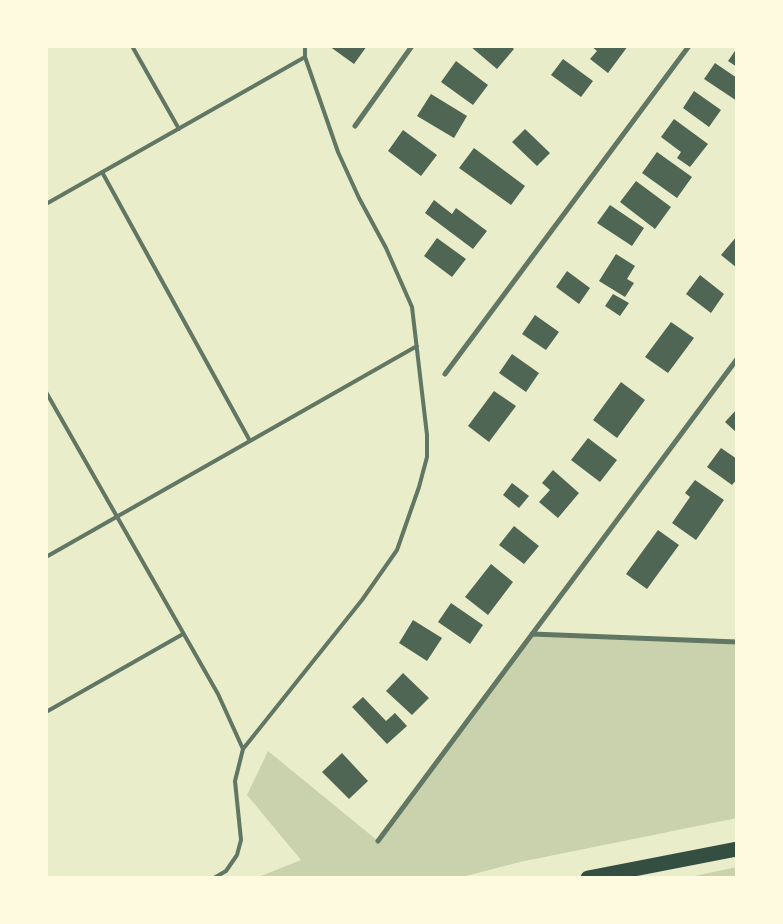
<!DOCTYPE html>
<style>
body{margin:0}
#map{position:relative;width:783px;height:924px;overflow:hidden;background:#e9edc9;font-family:"Public Sans",sans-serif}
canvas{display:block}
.frame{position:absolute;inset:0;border:48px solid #fefae0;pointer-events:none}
</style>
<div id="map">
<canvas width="783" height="924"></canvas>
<div class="frame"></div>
</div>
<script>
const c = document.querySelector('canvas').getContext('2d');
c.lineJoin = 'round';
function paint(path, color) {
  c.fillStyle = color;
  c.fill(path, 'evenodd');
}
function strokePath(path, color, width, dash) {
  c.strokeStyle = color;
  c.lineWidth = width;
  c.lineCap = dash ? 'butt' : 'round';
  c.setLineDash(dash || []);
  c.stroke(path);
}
paint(new Path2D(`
 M 532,634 L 737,642 L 737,818 L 520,862 L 458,878 L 256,878 L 301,860 L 247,795 L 268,751 L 378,841 Z
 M 737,867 L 737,878 L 685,878 Z`), '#cad2ad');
paint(new Path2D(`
 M 329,46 L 367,46 L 354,64 Z
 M 470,46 L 511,46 L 514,49 L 497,69 Z
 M 591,46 L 628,46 L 608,73 L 590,59 L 597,51 Z
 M 737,48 L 737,67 L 728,61 Z
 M 563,59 L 593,81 L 581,97 L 551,75 Z
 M 456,61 L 488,85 L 473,105 L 441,82 Z
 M 715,63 L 737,78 L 737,101 L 704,79 Z
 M 694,91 L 721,110 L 709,127 L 683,108 Z
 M 431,94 L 467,116 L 454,138 L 417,116 Z
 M 674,119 L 708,144 L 690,167 L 677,158 L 681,152 L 661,137 Z
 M 525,129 L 550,153 L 537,166 L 512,142 Z
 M 403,130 L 437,155 L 421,176 L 388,151 Z
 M 474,148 L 525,186 L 511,205 L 459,168 Z
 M 657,152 L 692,177 L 677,198 L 642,173 Z
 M 636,181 L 671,207 L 655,229 L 620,202 Z
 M 434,200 L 452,214 L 456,208 L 487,231 L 473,249 L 425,213 Z
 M 610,205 L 644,228 L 632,246 L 597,223 Z
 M 737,236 L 737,268 L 721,255 Z
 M 437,238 L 466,259 L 452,277 L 424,256 Z
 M 616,254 L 635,266 L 627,279 L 634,283 L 625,297 L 599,281 Z
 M 567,271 L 590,288 L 579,304 L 556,287 Z
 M 700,275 L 724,294 L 711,313 L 686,294 Z
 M 613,294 L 629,303 L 620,316 L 605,306 Z
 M 535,315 L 559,332 L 546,350 L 522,334 Z
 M 671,322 L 694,338 L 668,373 L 645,357 Z
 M 512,354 L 539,373 L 526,392 L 499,373 Z
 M 621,382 L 645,400 L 617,438 L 593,420 Z
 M 494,391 L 516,406 L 489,442 L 468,426 Z
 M 737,409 L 737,433 L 725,422 Z
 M 588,438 L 617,460 L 600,482 L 571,460 Z
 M 721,448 L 737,459 L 737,479 L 732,485 L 707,467 Z
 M 553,470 L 579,493 L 558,518 L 539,502 L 550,490 L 542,483 Z
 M 695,480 L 724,500 L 696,540 L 672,523 L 690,497 L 685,493 Z
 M 512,483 L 529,496 L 519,508 L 503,495 Z
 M 514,526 L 539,546 L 524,564 L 499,545 Z
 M 658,530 L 679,545 L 647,589 L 626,574 Z
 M 491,564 L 513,582 L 488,615 L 465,597 Z
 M 451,603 L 483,625 L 470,644 L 438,622 Z
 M 413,620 L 442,638 L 427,661 L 399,643 Z
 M 403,673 L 429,698 L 412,715 L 386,691 Z
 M 363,697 L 386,721 L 395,713 L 407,726 L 387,744 L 352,707 Z
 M 342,753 L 368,781 L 349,799 L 322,772 Z`), '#4f6655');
strokePath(new Path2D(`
 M 132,46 L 179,129
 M 102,172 L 250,441
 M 46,204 L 305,57 L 305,46
 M 46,392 L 218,694 L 243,749
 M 46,557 L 417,346
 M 46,712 L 183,634
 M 214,878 L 226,871 L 237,855 L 241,840 L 235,781 L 243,749 L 362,600 L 397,550 L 419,487 L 427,457 L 427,435 L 412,307 L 386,248 L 359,198 L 338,152 L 305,57`), '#617663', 4);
strokePath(new Path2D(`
 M 355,126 L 412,46
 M 445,374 L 689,46
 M 532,634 L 737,642
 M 378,841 L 737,359`), '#617663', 5);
strokePath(new Path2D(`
 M 588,878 L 737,849`), '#344e41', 15);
</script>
